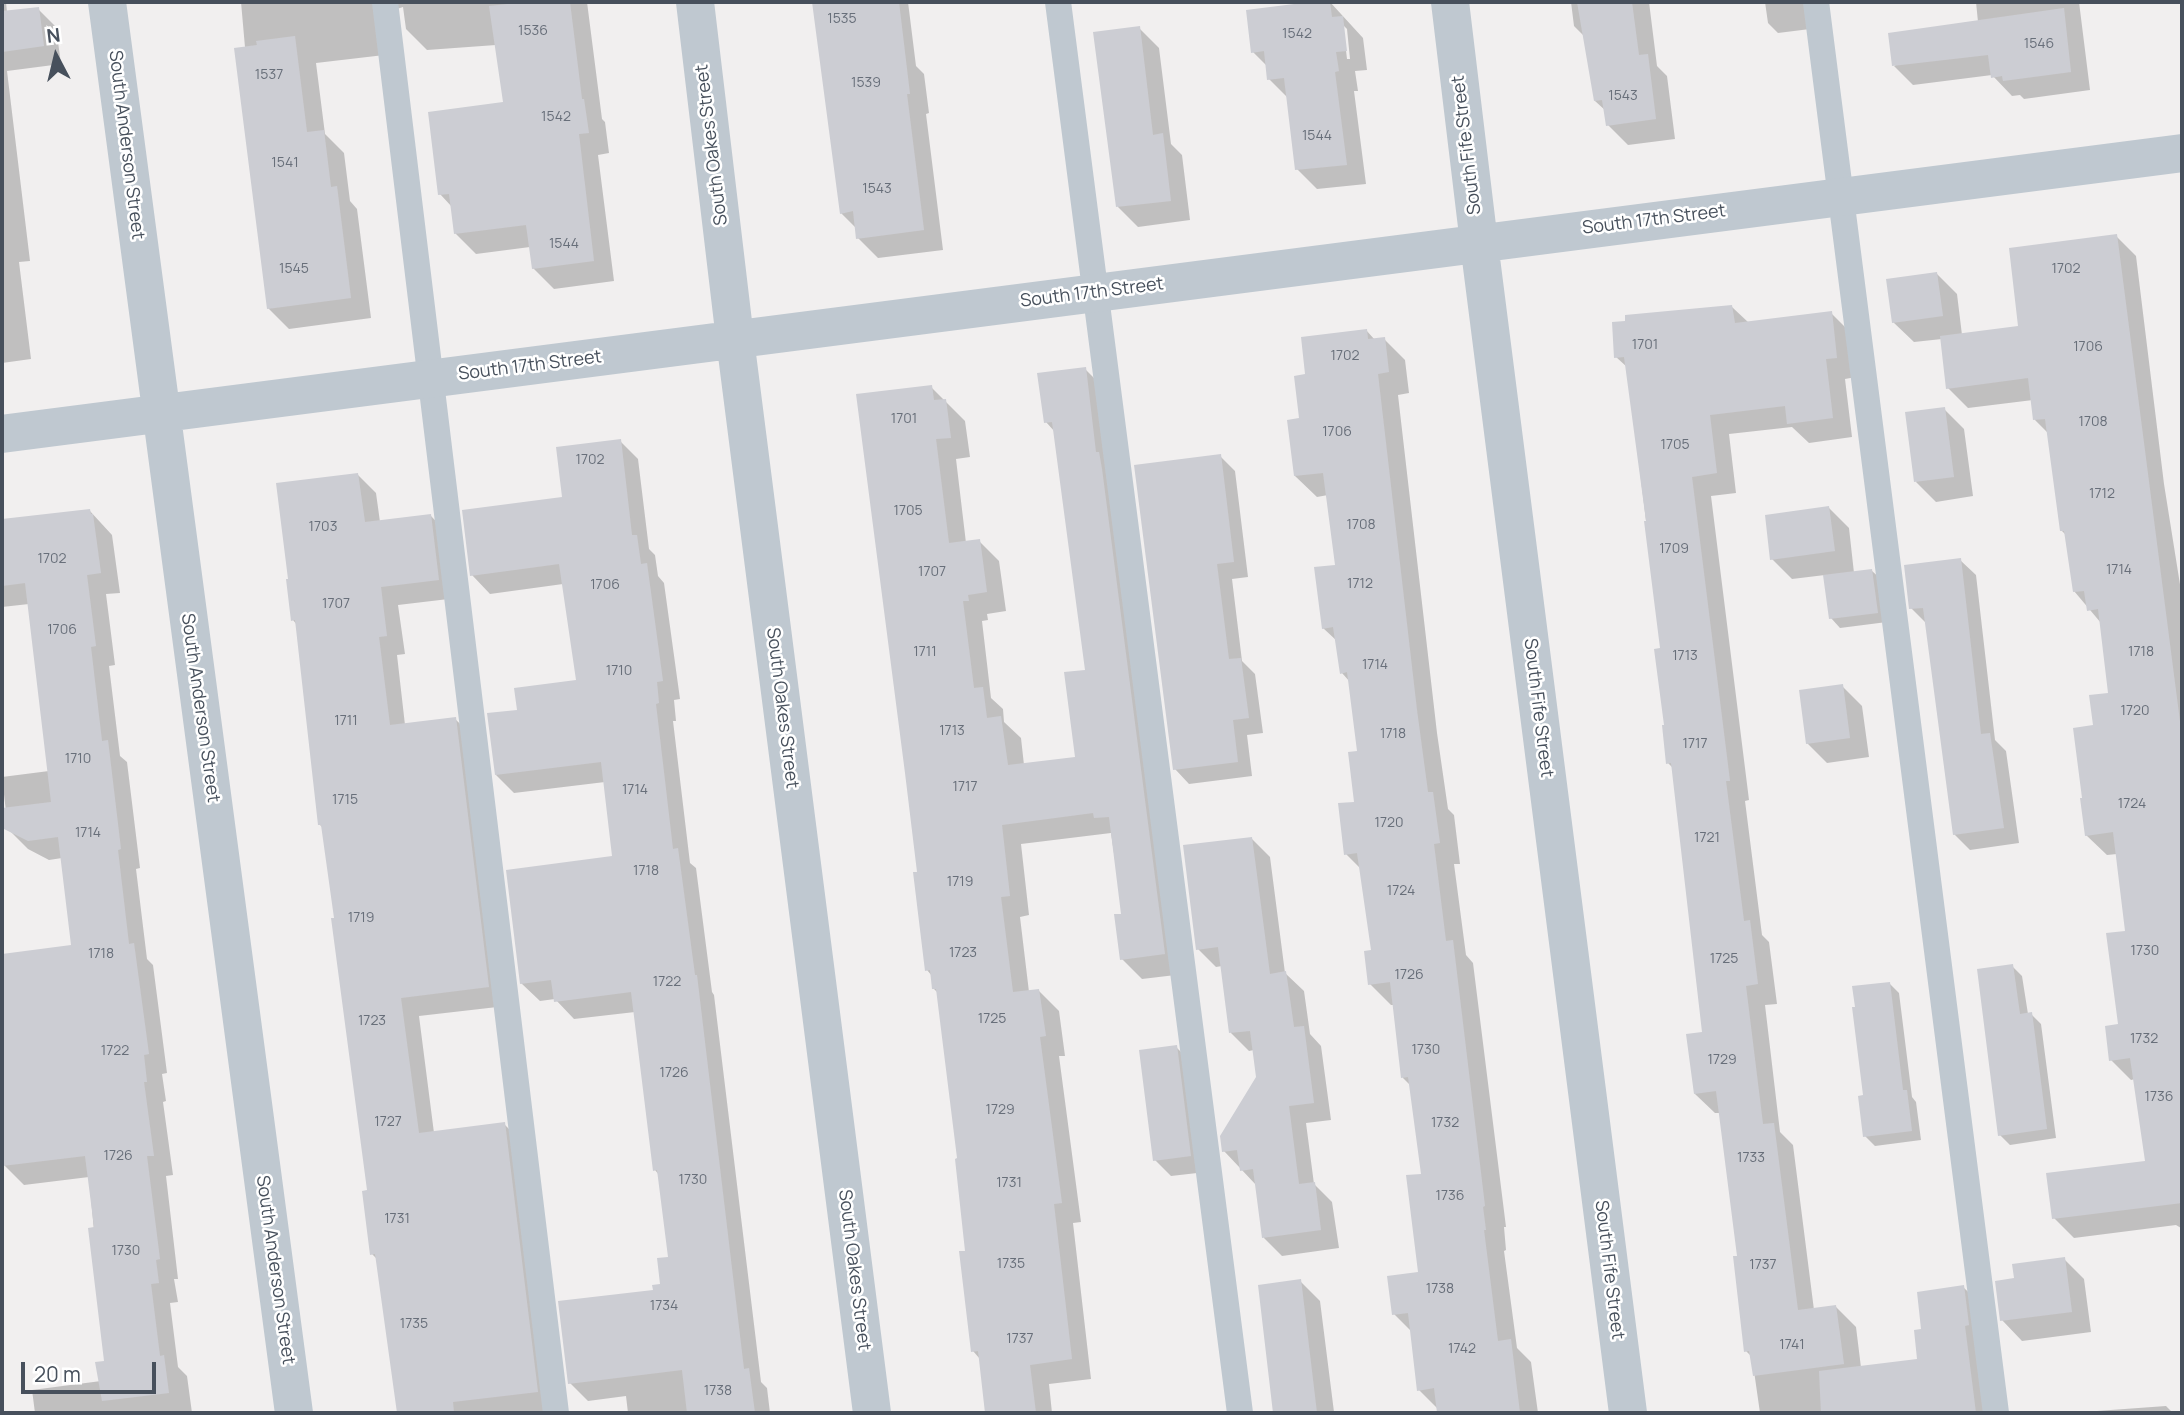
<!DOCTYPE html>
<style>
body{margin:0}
#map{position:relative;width:2184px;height:1415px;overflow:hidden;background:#f1efef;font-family:Manrope,sans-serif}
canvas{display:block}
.frame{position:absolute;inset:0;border:4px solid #47505c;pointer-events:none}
.north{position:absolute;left:21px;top:21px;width:70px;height:70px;-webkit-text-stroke:5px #fff;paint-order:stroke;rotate:353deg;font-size:19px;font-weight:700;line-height:28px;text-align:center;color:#47505c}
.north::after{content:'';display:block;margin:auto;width:24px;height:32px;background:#47505c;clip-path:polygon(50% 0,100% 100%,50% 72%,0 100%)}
.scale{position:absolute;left:21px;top:1362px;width:135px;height:32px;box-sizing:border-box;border:4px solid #47505c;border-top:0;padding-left:9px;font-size:21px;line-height:24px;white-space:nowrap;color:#47505c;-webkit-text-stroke:5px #fff;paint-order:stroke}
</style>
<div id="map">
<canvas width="2184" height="1415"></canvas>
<div class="frame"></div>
<div class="north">N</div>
<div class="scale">20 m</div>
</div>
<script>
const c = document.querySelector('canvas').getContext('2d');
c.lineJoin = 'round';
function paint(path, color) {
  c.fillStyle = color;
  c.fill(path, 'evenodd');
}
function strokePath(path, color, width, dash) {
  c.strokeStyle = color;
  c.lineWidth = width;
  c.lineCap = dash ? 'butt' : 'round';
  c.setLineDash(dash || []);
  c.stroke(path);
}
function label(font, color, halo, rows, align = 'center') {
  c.font = font + ' Manrope,sans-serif';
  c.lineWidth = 5;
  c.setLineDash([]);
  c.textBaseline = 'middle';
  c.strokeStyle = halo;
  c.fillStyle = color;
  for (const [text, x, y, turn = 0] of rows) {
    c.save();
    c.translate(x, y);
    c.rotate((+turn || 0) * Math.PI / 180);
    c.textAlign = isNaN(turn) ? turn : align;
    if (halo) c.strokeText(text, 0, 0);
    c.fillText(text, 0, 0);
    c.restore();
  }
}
paint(new Path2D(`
 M 2,2 L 6,2 L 7,12 L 38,9 L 56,27 L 61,64 L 7,71 L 30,261 L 19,262 L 31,359 L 2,363 Z
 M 241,2 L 587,2 L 602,119 L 605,122 L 609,153 L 598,155 L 614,281 L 554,289 L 533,268 L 530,247 L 476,254 L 455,233 L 452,207 L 440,194 L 505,104 L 496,45 L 427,50 L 406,29 L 403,7 L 397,9 L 393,54 L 316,63 L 325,134 L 344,153 L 350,201 L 357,209 L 371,318 L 289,329 L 268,308 Z
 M 811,2 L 908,2 L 916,66 L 924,74 L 929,113 L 926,114 L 943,250 L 878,258 L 858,238 L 856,228 L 841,213 L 814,4 Z
 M 1330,2 L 1363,38 L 1367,70 L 1355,71 L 1358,91 L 1354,91 L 1366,184 L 1317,189 L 1297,169 L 1288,98 L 1269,79 L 1267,66 L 1253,52 L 1248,12 ZM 1343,25 L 1347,29 L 1350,59 L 1347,59 Z
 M 1571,2 L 1649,2 L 1657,66 L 1667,76 L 1675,139 L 1628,145 L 1608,125 L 1606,111 L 1595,101 L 1584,36 L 1574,26 Z
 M 1765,2 L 1807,2 L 1810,29 L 1778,33 L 1768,23 Z
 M 1976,2 L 2079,2 L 2090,90 L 2024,99 L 2020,95 L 2012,96 L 1992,75 L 1913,85 L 1894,66 L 1978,22 Z
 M 1139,28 L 1159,48 L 1171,144 L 1182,155 L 1190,220 L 1138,227 L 1118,207 Z
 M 2116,236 L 2136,256 L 2164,484 L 2182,597 L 2182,1240 L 2181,1228 L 2176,1225 L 2074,1238 L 2054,1218 L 2147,1162 L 2135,1079 L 2131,1080 L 2111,1060 L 2120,1026 L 2127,932 L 2117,854 L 2107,855 L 2086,835 L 2095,727 L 2110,695 L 2101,623 L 2074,591 L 2066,535 L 2061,530 L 2049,434 L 2035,420 L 2033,400 L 1968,408 L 1948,388 L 1942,339 L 1914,342 L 1893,322 L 1937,274 L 1957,294 L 1962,335 L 2020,328 Z
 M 1732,307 L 1749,323 L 1831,313 L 1851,333 L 1856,377 L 1845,379 L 1852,437 L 1809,443 L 1792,427 L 1729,434 L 1736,493 L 1711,496 L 1749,800 L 1745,801 L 1762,935 L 1769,942 L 1777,1004 L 1765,1005 L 1780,1132 L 1793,1145 L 1814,1310 L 1836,1307 L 1856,1327 L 1866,1408 L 1821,1413 L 1760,1413 L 1752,1357 L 1746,1351 L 1739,1257 L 1720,1113 L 1715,1113 L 1695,1094 L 1704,1033 L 1673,768 L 1668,763 L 1662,650 L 1627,367 L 1616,357 Z
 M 1366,330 L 1375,340 L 1384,339 L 1405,360 L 1409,393 L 1398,395 L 1437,733 L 1448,809 L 1454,815 L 1460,864 L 1454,864 L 1466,955 L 1473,963 L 1506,1227 L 1504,1227 L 1506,1250 L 1504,1251 L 1517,1348 L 1531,1362 L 1538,1413 L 1439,1413 L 1438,1409 L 1419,1390 L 1412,1332 L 1394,1314 L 1420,1273 L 1423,1175 L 1411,1086 L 1403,1078 L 1394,1005 L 1391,1005 L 1370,984 L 1373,952 L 1361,869 L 1346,854 L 1356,803 L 1359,752 L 1350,682 L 1342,673 L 1337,641 L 1323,628 L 1337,566 L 1328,495 L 1317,497 L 1295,476 L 1307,376 Z
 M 1085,369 L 1105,389 L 1184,974 L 1142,979 L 1122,959 L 1123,915 L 1111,833 L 1021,844 L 1029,915 L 1020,917 L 1029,992 L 1039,991 L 1059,1011 L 1065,1056 L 1059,1056 L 1081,1222 L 1073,1223 L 1091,1379 L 1049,1384 L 1052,1413 L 987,1413 L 980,1359 L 973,1351 L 959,1160 L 938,993 L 934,989 L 932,976 L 927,970 L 919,873 L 931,387 L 965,421 L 970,457 L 956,459 L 966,543 L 979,541 L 999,561 L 1006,611 L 987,614 L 988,620 L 982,621 L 991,698 L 1003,709 L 1004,722 L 1021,738 L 1024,765 L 1077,758 L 1087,671 L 1055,432 L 1046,422 Z
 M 1944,409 L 1964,429 L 1973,496 L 1936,502 L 1916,482 Z
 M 620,441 L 638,459 L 649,549 L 655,555 L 658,576 L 664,583 L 680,699 L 674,700 L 676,721 L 673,721 L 690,863 L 696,868 L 712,992 L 714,995 L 761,1382 L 767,1388 L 770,1413 L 628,1413 L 626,1396 L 588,1401 L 570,1383 L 662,1286 L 670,1259 L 659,1175 L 655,1170 L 635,1012 L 574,1019 L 555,999 L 540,1001 L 521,983 L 614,858 L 605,782 L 514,793 L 496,775 L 519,711 L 578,682 L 563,584 L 490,594 L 472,575 L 564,499 Z
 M 1220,456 L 1235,471 L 1248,577 L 1232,579 L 1242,661 L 1255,674 L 1263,733 L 1247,735 L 1252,776 L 1189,784 L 1175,769 Z
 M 358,475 L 376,493 L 380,522 L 431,516 L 449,535 L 457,598 L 398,605 L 405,654 L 397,655 L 405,725 L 455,719 L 474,737 L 506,1006 L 419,1016 L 434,1133 L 504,1124 L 523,1143 L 555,1410 L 529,1413 L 398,1413 L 378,1260 L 372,1254 L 369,1192 L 336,919 L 323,828 L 319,824 L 297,625 L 293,620 Z
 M 1829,508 L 1849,528 L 1854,573 L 1872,571 L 1882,580 L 1887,622 L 1840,628 L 1831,618 L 1825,575 L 1792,579 L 1772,559 Z
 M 89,510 L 112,535 L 120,593 L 106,594 L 115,665 L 109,666 L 120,756 L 127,762 L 140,868 L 136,869 L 147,959 L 153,965 L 167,1073 L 162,1074 L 166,1101 L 163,1102 L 173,1175 L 166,1176 L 178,1279 L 174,1279 L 178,1302 L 170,1303 L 178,1367 L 187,1376 L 192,1413 L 35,1413 L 32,1390 L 101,1381 L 106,1362 L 89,1177 L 24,1185 L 4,1165 L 2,1149 L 2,956 L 73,946 L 62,858 L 49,860 L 28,849 L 8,829 L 2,777 L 49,771 L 29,604 L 2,607 L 2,520 Z
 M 1960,560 L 1976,575 L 1995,740 L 2006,751 L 2019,843 L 1970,850 L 1954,834 L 1927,624 L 1911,608 Z
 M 1842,686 L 1862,706 L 1869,757 L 1827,763 L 1807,743 Z
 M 1251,838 L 1270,857 L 1285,973 L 1304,991 L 1310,1034 L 1321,1046 L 1331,1120 L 1306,1123 L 1314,1184 L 1332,1202 L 1339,1248 L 1282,1256 L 1264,1238 L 1257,1186 L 1224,1151 L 1258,1078 L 1254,1050 L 1249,1051 L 1231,1033 L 1222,966 L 1216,967 L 1198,949 Z
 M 2012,966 L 2022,976 L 2028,1014 L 2031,1014 L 2041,1024 L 2056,1138 L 2010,1145 L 2000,1135 Z
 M 1889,983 L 1899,993 L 1912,1097 L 1916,1102 L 1921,1140 L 1875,1146 L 1865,1136 L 1865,1097 Z
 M 1176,1047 L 1192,1063 L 1206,1172 L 1171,1176 L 1155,1160 Z
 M 2064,1259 L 2084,1279 L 2091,1332 L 2022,1341 L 2002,1320 Z
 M 1300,1281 L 1320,1301 L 1334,1412 L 1341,1413 L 1274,1413 L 1260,1286 Z
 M 1963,1287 L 1981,1304 L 1990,1413 L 1934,1413 L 1923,1330 Z
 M 2166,1406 L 2173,1413 L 2069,1413 Z`), '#0003');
paint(new Path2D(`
 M 526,2 L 570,2 L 582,99 L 584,99 L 589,133 L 579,134 L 594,261 L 532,269 L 526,225 L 454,234 L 449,194 L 438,195 L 428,112 L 503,102 L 489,6 Z
 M 812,2 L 899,2 L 910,94 L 907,94 L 924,230 L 856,239 L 853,211 L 840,214 Z
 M 1310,2 L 1330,2 L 1332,17 L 1343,16 L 1347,51 L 1336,52 L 1339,71 L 1335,72 L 1347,165 L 1295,170 L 1284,78 L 1267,80 L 1264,51 L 1251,53 L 1246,10 Z
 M 1577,2 L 1632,2 L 1639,55 L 1648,54 L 1656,119 L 1606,126 L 1602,100 L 1594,101 Z
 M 39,7 L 44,46 L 2,52 L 2,11 Z
 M 2064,8 L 2071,72 L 2003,81 L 2002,76 L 1991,78 L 1988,55 L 1892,66 L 1888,33 Z
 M 1140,26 L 1153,135 L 1163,133 L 1171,201 L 1116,207 L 1093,32 Z
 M 295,36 L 307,132 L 324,130 L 331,187 L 337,186 L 351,298 L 267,309 L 234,48 L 257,45 L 256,41 Z
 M 2117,234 L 2182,737 L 2182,1203 L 2052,1219 L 2046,1173 L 2145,1161 L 2130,1058 L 2109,1061 L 2105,1026 L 2118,1024 L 2106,933 L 2125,931 L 2113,832 L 2085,836 L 2080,798 L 2082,798 L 2073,728 L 2093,725 L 2089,695 L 2108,693 L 2098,609 L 2087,611 L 2084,591 L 2073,592 L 2064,531 L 2060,531 L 2045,419 L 2033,420 L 2028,378 L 1946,389 L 1940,336 L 2018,326 L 2009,248 Z
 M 1937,272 L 1943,316 L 1892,323 L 1886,279 Z
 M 1732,305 L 1735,323 L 1832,311 L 1837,358 L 1826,359 L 1833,418 L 1787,424 L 1785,406 L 1710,415 L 1717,473 L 1692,477 L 1730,781 L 1726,781 L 1744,921 L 1750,920 L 1758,984 L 1746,986 L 1763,1124 L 1774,1123 L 1798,1310 L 1836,1305 L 1844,1364 L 1753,1376 L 1749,1351 L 1744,1352 L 1733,1256 L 1737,1256 L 1716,1091 L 1694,1094 L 1686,1034 L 1702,1032 L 1671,763 L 1666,764 L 1662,725 L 1664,725 L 1654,649 L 1660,648 L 1644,521 L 1646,521 L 1624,357 L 1614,358 L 1612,322 L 1625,321 L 1625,315 Z
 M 1367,329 L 1368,339 L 1385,337 L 1389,372 L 1378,374 L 1417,710 L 1428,792 L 1433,792 L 1440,843 L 1434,844 L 1446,941 L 1453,940 L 1485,1206 L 1483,1207 L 1486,1230 L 1484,1230 L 1498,1341 L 1511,1339 L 1520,1413 L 1437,1413 L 1434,1388 L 1417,1391 L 1408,1313 L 1392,1315 L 1387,1276 L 1418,1272 L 1406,1175 L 1421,1174 L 1408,1077 L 1401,1078 L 1390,982 L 1368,985 L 1364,951 L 1371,950 L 1357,853 L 1344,855 L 1338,803 L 1354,802 L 1348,752 L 1357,751 L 1347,672 L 1340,674 L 1333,627 L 1322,629 L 1314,567 L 1335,565 L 1323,473 L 1294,476 L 1287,420 L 1299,418 L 1294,376 L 1305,374 L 1301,337 Z
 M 1086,367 L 1096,452 L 1099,452 L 1102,469 L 1165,954 L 1120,960 L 1114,914 L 1121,914 L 1109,817 L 1094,818 L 1093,813 L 1002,825 L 1010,896 L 1001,897 L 1013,992 L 1039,989 L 1046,1036 L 1040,1037 L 1062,1203 L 1054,1204 L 1072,1359 L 1030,1365 L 1036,1413 L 985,1413 L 978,1351 L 971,1352 L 959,1251 L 965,1251 L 955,1159 L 957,1158 L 936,989 L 932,989 L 930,970 L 925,971 L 913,872 L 917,872 L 905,773 L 856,394 L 932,385 L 934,400 L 946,399 L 951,438 L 936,439 L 949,543 L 980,539 L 987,592 L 968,595 L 969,601 L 963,601 L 974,688 L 983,687 L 987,718 L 1001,716 L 1008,765 L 1075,757 L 1064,672 L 1085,670 L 1052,422 L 1044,423 L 1037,373 Z
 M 1945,407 L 1954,477 L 1914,482 L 1905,412 Z
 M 621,439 L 632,535 L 637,535 L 641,564 L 647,563 L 663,681 L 657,682 L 659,703 L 656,704 L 673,849 L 678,848 L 695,975 L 697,975 L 744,1369 L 749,1368 L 755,1413 L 687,1413 L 682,1370 L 568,1384 L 558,1301 L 653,1290 L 652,1285 L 660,1284 L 657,1258 L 668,1257 L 657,1170 L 653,1171 L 631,992 L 554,1002 L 551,980 L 520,984 L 506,870 L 612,856 L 601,762 L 495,775 L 487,713 L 517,710 L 514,688 L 576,680 L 559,564 L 470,576 L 462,510 L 562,497 L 556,447 Z
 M 1221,454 L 1234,562 L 1217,564 L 1229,659 L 1241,658 L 1249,718 L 1233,720 L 1238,762 L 1173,770 L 1134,465 Z
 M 358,473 L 365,522 L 431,514 L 439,580 L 381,587 L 387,636 L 379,637 L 390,725 L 456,717 L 489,987 L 401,998 L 419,1133 L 505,1122 L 538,1392 L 453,1402 L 454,1413 L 397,1413 L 375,1254 L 370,1255 L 362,1191 L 367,1190 L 331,918 L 334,918 L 321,825 L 318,825 L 295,620 L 291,621 L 286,579 L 288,579 L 276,483 Z
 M 1829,506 L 1835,551 L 1770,560 L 1765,515 Z
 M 90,509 L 91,514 L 93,514 L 101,573 L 87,575 L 96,646 L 91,647 L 102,741 L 108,740 L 121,849 L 118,850 L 129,944 L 134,943 L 149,1054 L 144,1055 L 147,1082 L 144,1082 L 154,1156 L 147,1156 L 160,1259 L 156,1260 L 159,1283 L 151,1284 L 160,1356 L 164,1355 L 169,1393 L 102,1401 L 95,1362 L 104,1361 L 88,1228 L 94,1227 L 85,1156 L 2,1166 L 2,954 L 71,945 L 58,837 L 28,841 L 2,828 L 2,808 L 51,802 L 25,583 L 2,586 L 2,519 Z
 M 1961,558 L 1981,734 L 1990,733 L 2004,828 L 1953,835 L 1923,608 L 1909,609 L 1904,565 Z
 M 1872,569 L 1878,613 L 1829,619 L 1823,575 Z
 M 1843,684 L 1850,738 L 1806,744 L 1799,690 Z
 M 1252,837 L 1270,974 L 1286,971 L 1294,1027 L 1304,1026 L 1314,1103 L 1289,1106 L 1299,1184 L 1315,1182 L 1321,1230 L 1262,1238 L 1253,1169 L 1240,1171 L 1237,1150 L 1222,1152 L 1220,1136 L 1256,1077 L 1250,1031 L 1229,1033 L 1218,947 L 1196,950 L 1183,845 Z
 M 2013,964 L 2020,1014 L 2032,1012 L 2047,1129 L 1998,1136 L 1977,969 Z
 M 1890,982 L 1903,1090 L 1907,1090 L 1912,1131 L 1863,1137 L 1858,1096 L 1863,1095 L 1852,1007 L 1855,1007 L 1852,986 Z
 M 1177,1045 L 1191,1156 L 1153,1161 L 1139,1050 Z
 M 2065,1257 L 2072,1312 L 2000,1321 L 1995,1281 L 2014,1278 L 2012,1264 Z
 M 1301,1279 L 1317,1413 L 1273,1413 L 1258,1285 Z
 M 1964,1285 L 1969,1325 L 1965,1326 L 1976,1413 L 1821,1413 L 1819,1371 L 1917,1359 L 1914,1330 L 1921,1329 L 1917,1292 Z`), '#cccdd3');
strokePath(new Path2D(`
 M 385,2 L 556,1413
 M 1058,2 L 1240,1413
 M 1816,2 L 1996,1413`), '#bfc8d0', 26);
strokePath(new Path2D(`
 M 107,2 L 294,1413
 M 695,2 L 735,339 L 872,1413
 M 1450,2 L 1479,243 L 1628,1413
 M 2,434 L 2182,153`), '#bfc8d0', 38);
label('14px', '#686f7a', null, [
 ["1535",842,19],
 ["1536",533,31],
 ["1542",1297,34],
 ["1546",2039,44],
 ["1537",269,75],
 ["1539",866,83],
 ["1543",1623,96],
 ["1542",556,117],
 ["1544",1317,136],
 ["1541",285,163],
 ["1543",877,189],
 ["1544",564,244],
 ["1545",294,269],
 ["1702",2066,269],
 ["1701",1645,345],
 ["1706",2088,347],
 ["1702",1345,356],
 ["1701",904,419],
 ["1708",2093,422],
 ["1706",1337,432],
 ["1705",1675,445],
 ["1702",590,460],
 ["1712",2102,494],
 ["1705",908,511],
 ["1708",1361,525],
 ["1703",323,527],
 ["1709",1674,549],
 ["1702",52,559],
 ["1714",2119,570],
 ["1707",932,572],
 ["1712",1360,584],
 ["1706",605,585],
 ["1707",336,604],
 ["1706",62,630],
 ["1711",925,652],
 ["1718",2141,652],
 ["1713",1685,656],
 ["1714",1375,665],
 ["1710",619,671],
 ["1720",2135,711],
 ["1711",346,721],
 ["1713",952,731],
 ["1718",1393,734],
 ["1717",1695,744],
 ["1710",78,759],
 ["1717",965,787],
 ["1714",635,790],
 ["1715",345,800],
 ["1724",2132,804],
 ["1720",1389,823],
 ["1714",88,833],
 ["1721",1707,838],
 ["1718",646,871],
 ["1719",960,882],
 ["1724",1401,891],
 ["1719",361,918],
 ["1730",2145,951],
 ["1723",963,953],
 ["1718",101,954],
 ["1725",1724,959],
 ["1726",1409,975],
 ["1722",667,982],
 ["1725",992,1019],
 ["1723",372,1021],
 ["1732",2144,1039],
 ["1730",1426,1050],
 ["1722",115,1051],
 ["1729",1722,1060],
 ["1726",674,1073],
 ["1736",2159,1097],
 ["1729",1000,1110],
 ["1727",388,1122],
 ["1732",1445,1123],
 ["1726",118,1156],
 ["1733",1751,1158],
 ["1730",693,1180],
 ["1731",1009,1183],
 ["1736",1450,1196],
 ["1731",397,1219],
 ["1730",126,1251],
 ["1735",1011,1264],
 ["1737",1763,1265],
 ["1738",1440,1289],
 ["1734",664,1306],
 ["1735",414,1324],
 ["1737",1020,1339],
 ["1741",1792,1345],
 ["1742",1462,1349],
 ["1738",718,1391]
]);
label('18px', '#47505c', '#fff', [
 ["South Anderson Street",126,145,83],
 ["South Oakes Street",712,145,-97],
 ["South Fife Street",1467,145,-97],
 ["South 17th Street",1654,220,-7],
 ["South 17th Street",1092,293,-7],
 ["South 17th Street",530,366,-7],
 ["South Anderson Street",200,708,82],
 ["South Oakes Street",782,708,83],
 ["South Fife Street",1538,708,83],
 ["South Anderson Street",275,1270,82],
 ["South Oakes Street",854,1270,83],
 ["South Fife Street",1609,1270,83]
]);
</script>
